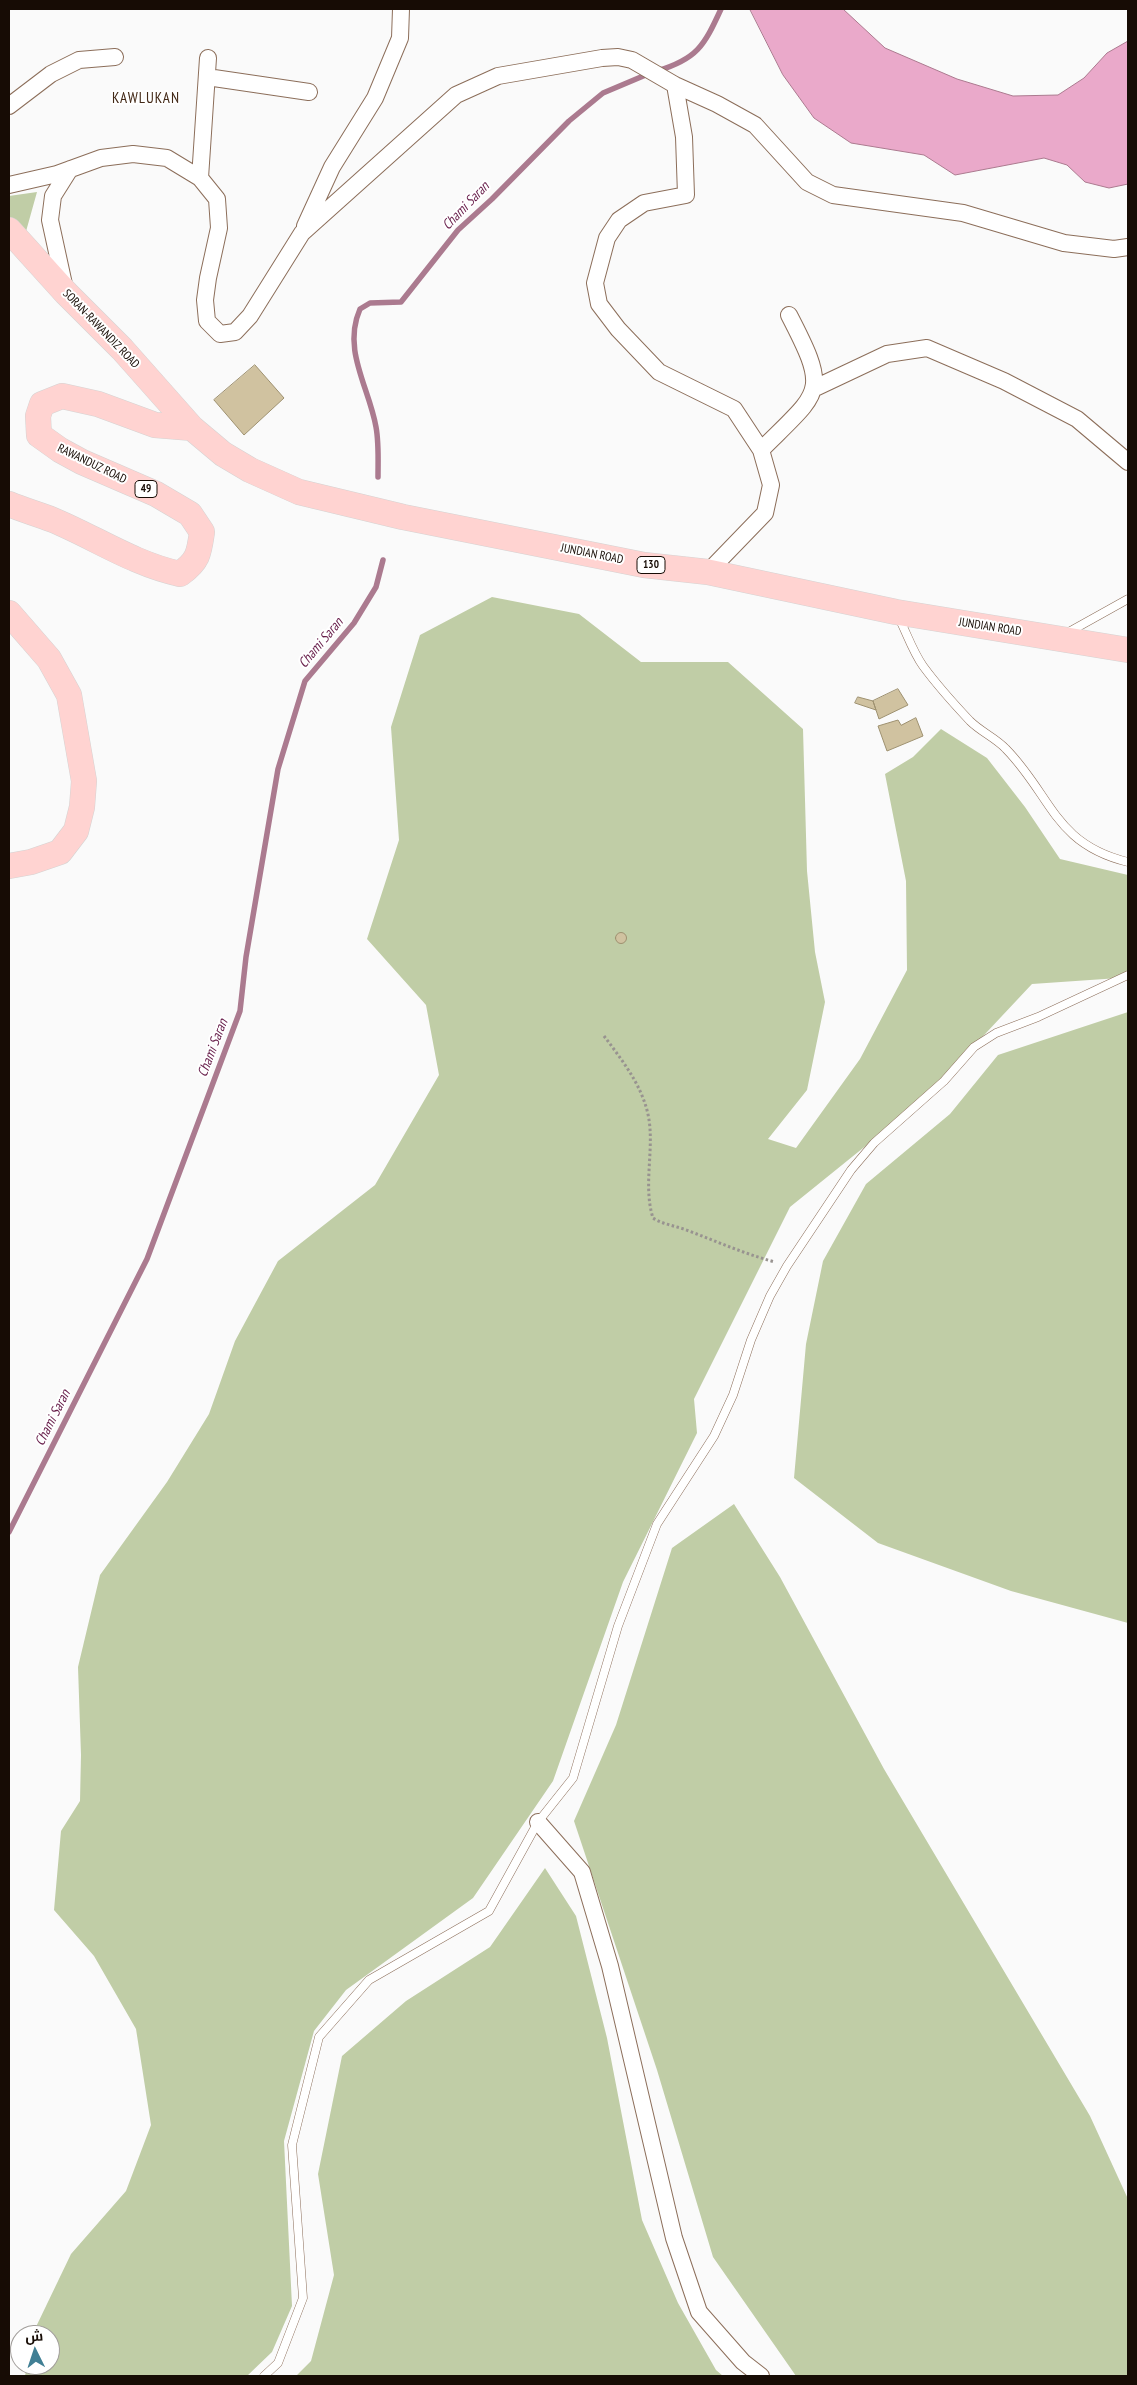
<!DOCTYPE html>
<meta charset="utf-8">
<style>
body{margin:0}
#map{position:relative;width:1137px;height:2385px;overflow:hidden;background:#fafafa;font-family:"PT Sans Narrow",Cairo,sans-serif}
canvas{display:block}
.frame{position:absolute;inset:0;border:10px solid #170c05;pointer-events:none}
.north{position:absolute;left:10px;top:2325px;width:50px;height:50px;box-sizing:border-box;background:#fff;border:1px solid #a29e9b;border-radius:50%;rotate:356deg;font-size:14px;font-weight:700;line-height:20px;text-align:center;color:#170c05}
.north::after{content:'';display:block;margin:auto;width:18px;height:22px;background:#417f94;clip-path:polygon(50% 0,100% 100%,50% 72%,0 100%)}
</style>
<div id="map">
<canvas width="1137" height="2385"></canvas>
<div class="frame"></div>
<div class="north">ش</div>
</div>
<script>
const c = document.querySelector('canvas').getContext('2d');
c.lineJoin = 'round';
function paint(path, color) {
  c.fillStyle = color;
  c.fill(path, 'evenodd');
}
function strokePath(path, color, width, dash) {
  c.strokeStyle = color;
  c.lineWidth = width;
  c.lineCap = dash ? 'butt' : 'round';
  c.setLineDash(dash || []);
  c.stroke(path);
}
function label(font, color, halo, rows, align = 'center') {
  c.font = font + ' "PT Sans Narrow",sans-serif';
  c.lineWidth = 4;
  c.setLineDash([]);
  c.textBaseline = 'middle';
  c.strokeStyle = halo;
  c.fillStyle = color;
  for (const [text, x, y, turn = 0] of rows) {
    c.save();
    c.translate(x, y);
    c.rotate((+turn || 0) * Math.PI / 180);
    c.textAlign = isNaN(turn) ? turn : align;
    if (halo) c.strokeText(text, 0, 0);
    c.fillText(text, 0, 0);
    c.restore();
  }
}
paint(new Path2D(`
 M 37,192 L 25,235 L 9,220 L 9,196 Z
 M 492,597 L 579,614 L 641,662 L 728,662 L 803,729 L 807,871 L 815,952 L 825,1002 L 807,1090 L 768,1139 L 796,1148 L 860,1059 L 907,970 L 906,881 L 885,774 L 913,757 L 941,729 L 987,758 L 1025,807 L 1060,859 L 1128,875 L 1128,974 L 1119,978 L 1032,984 L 925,1098 L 790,1207 L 694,1399 L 697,1433 L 623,1582 L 553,1781 L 473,1898 L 346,1990 L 314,2031 L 284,2141 L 292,2306 L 272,2352 L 247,2376 L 25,2376 L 27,2365 L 50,2365 L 50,2335 L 33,2335 L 34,2331 L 71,2254 L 126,2191 L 151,2125 L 136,2029 L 94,1956 L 54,1910 L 61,1831 L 80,1801 L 81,1755 L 78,1667 L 100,1575 L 167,1482 L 209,1414 L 235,1341 L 278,1261 L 375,1185 L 439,1075 L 426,1005 L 367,939 L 399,840 L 391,727 L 420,635 Z
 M 1128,1012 L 1128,1623 L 1011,1591 L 878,1543 L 794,1478 L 806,1344 L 823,1261 L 866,1184 L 950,1114 L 998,1055 Z
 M 734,1504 L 780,1577 L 884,1769 L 1090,2116 L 1128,2199 L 1128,2376 L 796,2376 L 713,2257 L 657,2070 L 574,1821 L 616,1725 L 672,1548 Z
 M 545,1868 L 576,1916 L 607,2038 L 642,2220 L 678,2303 L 716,2370 L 723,2376 L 296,2376 L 311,2361 L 334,2275 L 318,2174 L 342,2056 L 406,2001 L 490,1947 Z`), '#c0cda6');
const water = new Path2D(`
 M 750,9 L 843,9 L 885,48 L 957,79 L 1013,96 L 1058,95 L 1084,78 L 1107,53 L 1128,41 L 1128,184 L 1109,188 L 1085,182 L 1067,165 L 1044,158 L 955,175 L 924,155 L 851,143 L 814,118 L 783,75 Z`);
paint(water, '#eaa9ca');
strokePath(water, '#ab7a8f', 1);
strokePath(new Path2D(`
 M 657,71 C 697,59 704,46 721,9
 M 378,477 C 378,461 379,443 376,427 C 369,387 342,350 360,309 L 370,303 L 401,302 L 458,230 L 492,199 L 569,121 L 603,93 L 648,74
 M 9,1532 L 147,1259 L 240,1011 L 246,957 L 278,769 L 305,681 L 354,623 L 376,587 L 383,560`), '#ab7a8f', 5.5);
const building = new Path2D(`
 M 255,365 L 284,398 L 244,435 L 214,400 Z
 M 898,689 L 908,705 L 879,719 L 873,701 Z
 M 858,697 L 873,701 L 876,710 L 855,703 Z
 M 916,718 L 923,736 L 887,751 L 878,726 L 898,720 L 901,725 Z
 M615.5 938a5.5 5.5 0 1 1 11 0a5.5 5.5 0 1 1-11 0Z`);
paint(building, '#d0c2a0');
strokePath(building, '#9e9170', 1);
const lane = new Path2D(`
 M 899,618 C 907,634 913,652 923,666 C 937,685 954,704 970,721 C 981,732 996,738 1006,749 C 1052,796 1054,844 1128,862
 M 1067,633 L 1128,599
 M 264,2376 L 278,2363 L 303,2298 L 292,2145 L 319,2037 L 369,1980 L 489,1911 L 538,1822 L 573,1778 L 618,1626 L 657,1524 L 714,1436 L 733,1395 L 751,1340 L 770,1296 L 787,1266 L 851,1170 L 874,1143 L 944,1081 L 974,1047 L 996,1033 L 1038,1017 L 1128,975`);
const street = new Path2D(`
 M 207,77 L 309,92
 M 675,85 L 684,137 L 686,195 L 644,203 L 619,220 L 607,238 L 595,283 L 599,304 L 618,329 L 659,372 L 734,409 L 761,450 L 771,485 L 765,513 L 708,572
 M 9,106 L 51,74 L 79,60 L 115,57
 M 200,178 L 208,58
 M 9,185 L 57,174 L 101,158 L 133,154 L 167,158 L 200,178 L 217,199 L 219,228 L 208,278 L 205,300 L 207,321 L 220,334 L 235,332 L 250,316 L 302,233 L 456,95 L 498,76 L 602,58 L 618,57 L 632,60 L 675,85 L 717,104 L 755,125 L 807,182 L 833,195 L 963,213 L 1064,243 L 1114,249 L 1128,247
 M 305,226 L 332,167 L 375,98 L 400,38 L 401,9
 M 65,289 L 50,220 L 53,196 L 70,169
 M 815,388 L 887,354 L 927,348 L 1004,381 L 1077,419 L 1128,462
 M 761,450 C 821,390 830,394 789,315
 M 538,1822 L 582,1872 L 610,1966 L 674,2238 L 699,2312 L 743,2362 L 761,2376`);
const primary = new Path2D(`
 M 9,230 L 66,293 L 122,349 L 192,428 L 223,454 L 250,470 L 299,492 L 403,517 L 644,565 L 708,572 L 896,612 L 1128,650
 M 9,504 C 23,510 38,514 53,520 C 96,538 134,564 180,574 C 198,561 199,554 202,532 L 190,514 L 156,494 L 82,462 L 60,450 L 39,435 L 38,416 L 42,404 L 62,396 L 98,404 L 155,425 L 192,428
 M 9,613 L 49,659 L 69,695 L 84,781 L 82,807 L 76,831 L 60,852 L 31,862 L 9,866`);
strokePath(lane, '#8c6e5a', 9);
strokePath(street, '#8c6e5a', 18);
strokePath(primary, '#d5d3d2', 26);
strokePath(new Path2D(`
 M 604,1036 C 625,1064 648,1093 650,1129 C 652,1158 644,1190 653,1218 C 664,1225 677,1226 689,1231 C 718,1242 745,1254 775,1262`), '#989390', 3, [2.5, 2.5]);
strokePath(lane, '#fff', 8);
strokePath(street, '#fff', 16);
strokePath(primary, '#ffd3d1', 25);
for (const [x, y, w] of [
 [146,489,22],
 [651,565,28]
]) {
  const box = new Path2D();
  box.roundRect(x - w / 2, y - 8.5, w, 17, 4);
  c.fillStyle = '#fff';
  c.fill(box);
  strokePath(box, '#170c05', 1);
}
label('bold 11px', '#170c05', null, [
 ["49",146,489],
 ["130",651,565]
]);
label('12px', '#170c05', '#fff', [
 ["SORAN-RAWANDIZ ROAD",101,329,46],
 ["RAWANDUZ ROAD",92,464,26],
 ["JUNDIAN ROAD",592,554,11],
 ["JUNDIAN ROAD",990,627,9]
]);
label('italic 14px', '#661c49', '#fff', [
 ["Chami Saran",466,206,-46],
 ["Chami Saran",321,643,-50],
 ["Chami Saran",213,1048,-69],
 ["Chami Saran",53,1418,-63]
]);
c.letterSpacing = '1px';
label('15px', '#432917', '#fff', [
 ["KAWLUKAN",146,99]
]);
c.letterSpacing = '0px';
</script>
